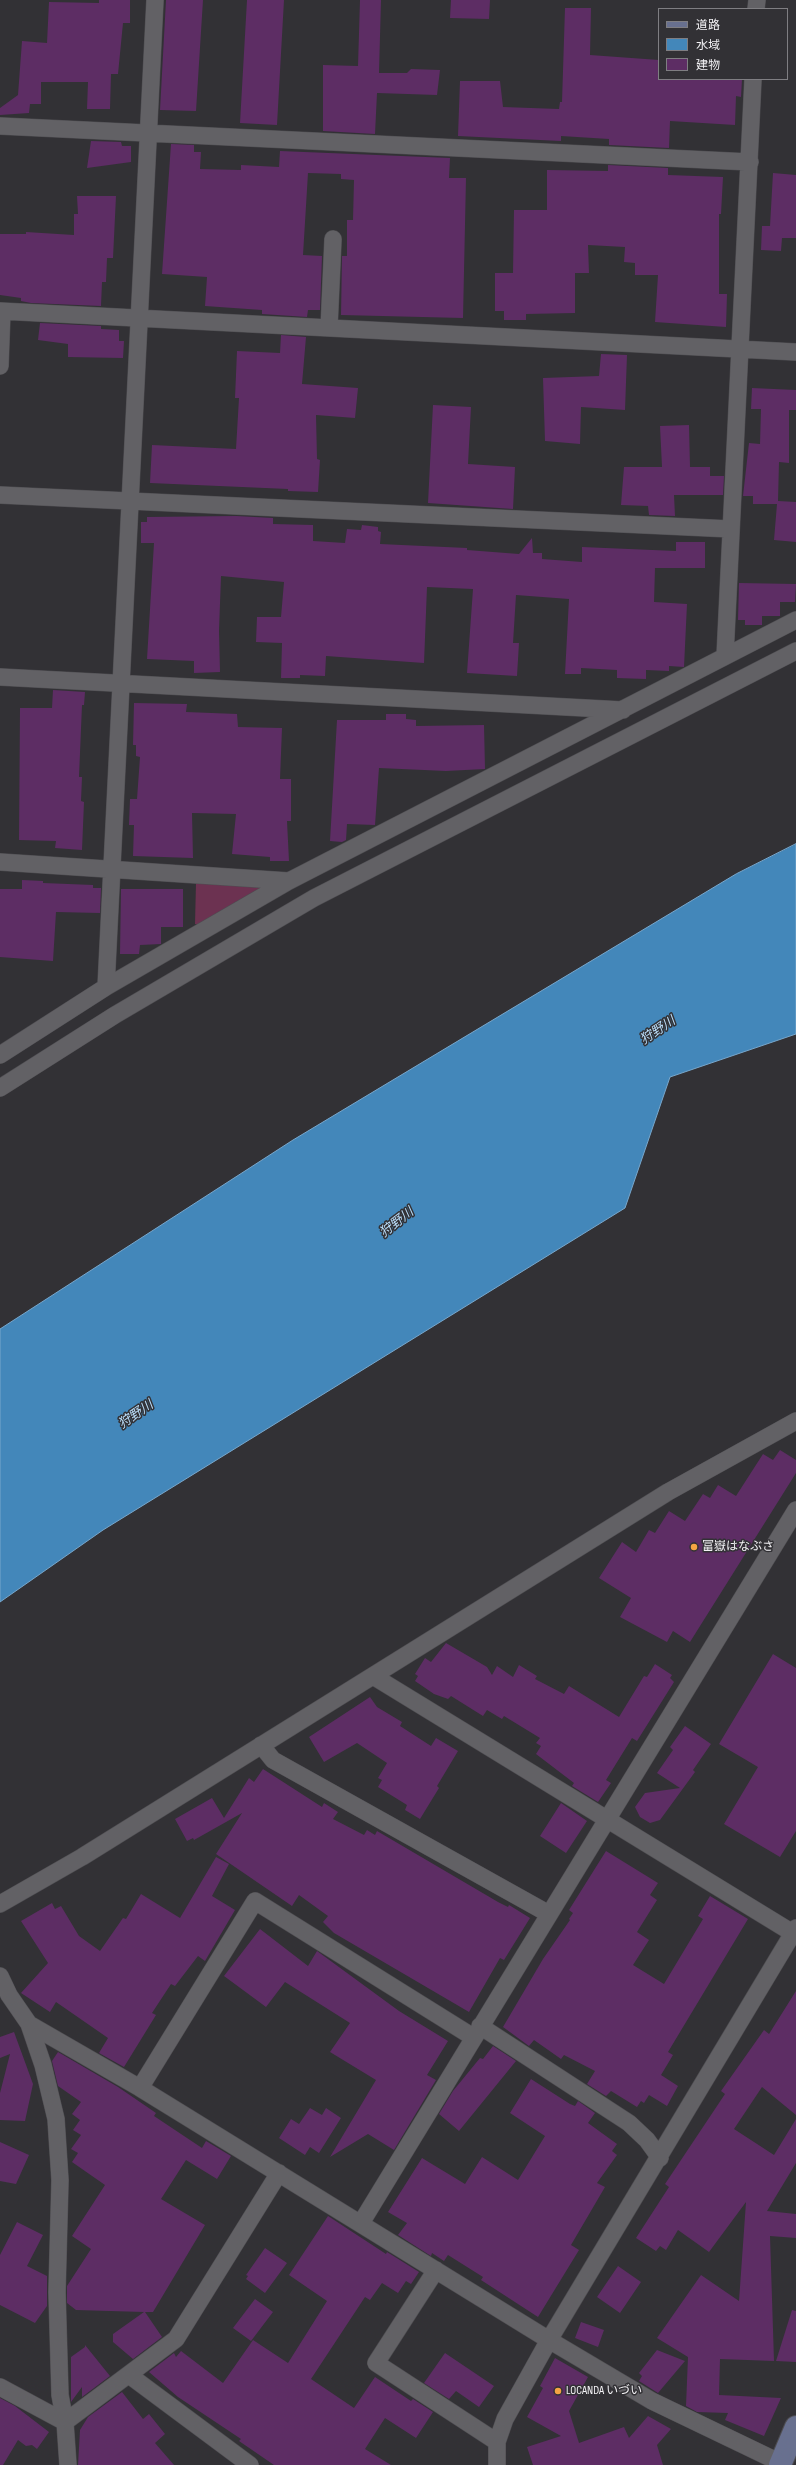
<!DOCTYPE html>
<meta charset="utf-8">
<style>
body{margin:0}
#map{position:relative;width:796px;height:2465px;overflow:hidden;background:#323135;font-family:"Sofia Sans Condensed","Noto Sans JP",sans-serif}
canvas{display:block}
.legend{position:absolute;left:658px;top:8px;width:130px;height:72px;box-sizing:border-box;background:#323135;border:1px solid #7f7e82;margin:0;padding:5px 7px;list-style:none;font-size:12px;color:#f3f2f5}
.legend li{display:flex;align-items:center;gap:8px;height:20px}
.legend b{width:20px;border:1px solid #7f7e82}
</style>
<div id="map">
<canvas width="796" height="2465"></canvas>
<ul class="legend">
<li><b style="height:5px;background:#68708f"></b>道路</li>
<li><b style="height:11px;background:#4387ba"></b>水域</li>
<li><b style="height:11px;background:#5d2d64"></b>建物</li>
</ul>
</div>
<script>
const c = document.querySelector('canvas').getContext('2d');
c.lineJoin = 'round';
function paint(path, color) {
  c.fillStyle = color;
  c.fill(path, 'evenodd');
}
function strokePath(path, color, width, dash) {
  c.strokeStyle = color;
  c.lineWidth = width;
  c.lineCap = dash ? 'butt' : 'round';
  c.setLineDash(dash || []);
  c.stroke(path);
}
function label(font, color, halo, rows, align = 'center') {
  c.font = font + ' "Sofia Sans Condensed","Noto Sans JP",sans-serif';
  c.lineWidth = 3;
  c.setLineDash([]);
  c.textBaseline = 'middle';
  c.strokeStyle = halo;
  c.fillStyle = color;
  for (const [text, x, y, turn = 0] of rows) {
    c.save();
    c.translate(x, y);
    c.rotate((+turn || 0) * Math.PI / 180);
    c.textAlign = isNaN(turn) ? turn : align;
    if (halo) c.strokeText(text, 0, 0);
    c.fillText(text, 0, 0);
    c.restore();
  }
}
paint(new Path2D(`
 M 196,883 L 259,884 L 260,891 L 200,925 L 195,924 Z`), '#6c3251');
const water = new Path2D(`
 M 796,844 L 796,1034 L 670,1077 L 625,1208 L 103,1530 L 0,1602 L 0,1329 L 293,1140 L 736,874 Z`);
paint(water, '#4387ba');
strokePath(water, '#78a7cc', 1);
paint(new Path2D(`
 M 99,0 L 130,0 L 130,23 L 123,23 L 118,74 L 111,74 L 110,109 L 87,109 L 88,82 L 41,82 L 41,104 L 30,104 L 29,113 L 0,115 L 0,108 L 18,95 L 22,41 L 47,43 L 49,2 L 99,3 Z
 M 166,0 L 203,0 L 196,111 L 160,110 Z
 M 247,0 L 284,0 L 277,125 L 240,123 Z
 M 360,0 L 381,0 L 379,73 L 407,73 L 411,69 L 440,70 L 437,95 L 377,93 L 375,134 L 323,131 L 323,65 L 358,66 Z
 M 451,0 L 490,0 L 489,19 L 450,18 Z
 M 565,8 L 591,8 L 590,55 L 659,60 L 659,79 L 742,79 L 741,97 L 736,96 L 735,125 L 670,121 L 669,148 L 609,145 L 609,139 L 561,136 L 561,141 L 458,136 L 460,81 L 500,81 L 503,107 L 559,109 L 560,102 L 562,102 Z
 M 91,141 L 121,142 L 122,146 L 131,146 L 131,162 L 87,168 Z
 M 171,144 L 194,145 L 194,152 L 201,152 L 200,169 L 241,170 L 241,165 L 279,167 L 280,151 L 450,158 L 449,178 L 466,178 L 463,318 L 341,315 L 342,256 L 347,256 L 347,220 L 353,220 L 354,180 L 341,179 L 341,174 L 308,173 L 303,255 L 322,256 L 320,310 L 308,310 L 307,317 L 262,314 L 262,310 L 205,306 L 207,277 L 162,274 Z
 M 608,165 L 668,168 L 668,175 L 723,177 L 721,214 L 719,214 L 719,294 L 727,294 L 726,327 L 655,322 L 658,275 L 635,275 L 635,263 L 624,262 L 625,247 L 588,245 L 589,273 L 575,273 L 575,313 L 526,314 L 526,320 L 504,320 L 504,311 L 495,311 L 495,273 L 513,273 L 514,210 L 547,210 L 547,170 L 608,171 Z
 M 773,173 L 796,175 L 796,238 L 782,238 L 781,251 L 761,250 L 762,226 L 770,226 Z
 M 77,196 L 116,196 L 113,258 L 107,258 L 106,282 L 102,282 L 101,306 L 31,303 L 21,301 L 21,298 L 0,295 L 0,234 L 26,234 L 26,232 L 74,235 L 74,214 L 78,214 Z
 M 40,323 L 101,326 L 101,329 L 119,330 L 119,341 L 124,341 L 123,358 L 68,357 L 68,344 L 38,340 Z
 M 281,335 L 306,337 L 302,384 L 358,388 L 355,418 L 316,415 L 317,459 L 320,460 L 318,492 L 288,491 L 288,489 L 150,483 L 152,445 L 236,449 L 239,398 L 235,398 L 237,351 L 280,353 Z
 M 601,354 L 627,355 L 625,410 L 581,407 L 580,444 L 545,441 L 543,378 L 599,376 Z
 M 752,388 L 796,390 L 796,410 L 789,410 L 789,463 L 779,462 L 778,501 L 796,502 L 796,542 L 774,540 L 777,504 L 753,504 L 753,496 L 743,496 L 749,443 L 760,444 L 761,409 L 751,409 Z
 M 433,405 L 471,407 L 468,464 L 515,467 L 513,509 L 428,503 Z
 M 689,425 L 690,467 L 710,467 L 710,476 L 724,476 L 723,495 L 674,495 L 675,516 L 649,515 L 648,506 L 621,505 L 624,467 L 662,467 L 660,426 Z
 M 236,516 L 273,518 L 273,524 L 313,525 L 313,541 L 345,543 L 347,529 L 361,530 L 362,525 L 378,527 L 378,531 L 381,532 L 380,544 L 467,548 L 467,550 L 519,554 L 532,538 L 533,553 L 542,553 L 542,559 L 582,562 L 582,547 L 676,551 L 676,542 L 705,542 L 705,568 L 655,568 L 654,602 L 687,604 L 684,667 L 669,666 L 669,671 L 646,670 L 646,679 L 617,678 L 617,670 L 581,668 L 581,674 L 565,674 L 569,599 L 516,595 L 513,643 L 519,643 L 517,676 L 467,673 L 473,589 L 427,587 L 424,663 L 326,656 L 325,676 L 300,675 L 300,678 L 281,678 L 282,643 L 256,642 L 257,617 L 281,617 L 284,582 L 221,576 L 219,631 L 220,672 L 194,673 L 194,661 L 147,659 L 154,543 L 141,543 L 141,522 L 147,522 L 147,517 Z
 M 739,583 L 796,584 L 795,602 L 780,602 L 780,616 L 762,616 L 762,625 L 745,625 L 745,620 L 738,620 Z
 M 53,690 L 85,692 L 84,705 L 82,705 L 79,777 L 82,777 L 81,801 L 84,802 L 82,850 L 55,848 L 56,841 L 19,840 L 20,708 L 52,708 Z
 M 134,703 L 187,704 L 186,712 L 237,714 L 238,727 L 282,728 L 280,779 L 291,779 L 291,821 L 287,821 L 289,861 L 270,861 L 270,857 L 232,854 L 236,814 L 192,813 L 193,858 L 133,856 L 134,825 L 129,825 L 130,799 L 137,799 L 140,757 L 136,756 L 136,745 L 133,745 Z
 M 386,714 L 406,714 L 406,719 L 416,720 L 416,726 L 484,725 L 485,769 L 446,771 L 379,768 L 375,825 L 347,824 L 346,840 L 342,842 L 330,841 L 337,720 L 386,720 Z
 M 22,880 L 43,881 L 43,883 L 93,885 L 93,888 L 101,888 L 100,913 L 56,912 L 53,961 L 0,957 L 0,889 L 22,889 Z
 M 121,889 L 183,889 L 183,927 L 161,927 L 161,944 L 140,945 L 139,954 L 120,954 Z
 M 780,1450 L 796,1460 L 796,1473 L 690,1642 L 673,1631 L 667,1642 L 620,1617 L 631,1598 L 599,1578 L 622,1542 L 636,1552 L 649,1530 L 655,1533 L 669,1511 L 685,1521 L 703,1494 L 710,1498 L 718,1485 L 736,1496 L 763,1454 L 773,1460 Z
 M 446,1643 L 487,1667 L 492,1675 L 497,1666 L 513,1677 L 519,1665 L 537,1676 L 535,1679 L 564,1694 L 569,1686 L 619,1717 L 644,1676 L 647,1677 L 655,1664 L 672,1675 L 670,1678 L 674,1682 L 637,1741 L 632,1738 L 606,1780 L 611,1783 L 598,1802 L 572,1786 L 574,1783 L 536,1754 L 541,1746 L 536,1743 L 540,1738 L 504,1716 L 502,1719 L 487,1710 L 483,1716 L 451,1696 L 448,1699 L 434,1694 L 415,1681 L 418,1676 L 415,1674 L 425,1658 L 431,1662 Z
 M 773,1654 L 796,1668 L 796,1831 L 780,1857 L 724,1824 L 758,1767 L 719,1744 Z
 M 370,1697 L 377,1707 L 402,1722 L 400,1726 L 431,1746 L 436,1738 L 458,1751 L 437,1786 L 439,1788 L 420,1819 L 405,1810 L 407,1805 L 378,1787 L 382,1780 L 378,1778 L 387,1763 L 357,1743 L 324,1762 L 309,1737 Z
 M 685,1726 L 711,1744 L 693,1770 L 695,1772 L 660,1820 L 650,1823 L 640,1817 L 635,1807 L 645,1793 L 680,1788 L 657,1773 L 673,1750 L 670,1747 Z
 M 263,1769 L 322,1807 L 324,1803 L 338,1812 L 333,1819 L 364,1835 L 367,1830 L 375,1835 L 377,1831 L 498,1902 L 508,1907 L 509,1905 L 530,1918 L 504,1960 L 500,1958 L 469,2012 L 334,1933 L 323,1922 L 328,1916 L 299,1895 L 292,1906 L 216,1854 L 242,1813 L 194,1840 L 193,1838 L 187,1841 L 175,1819 L 212,1798 L 224,1818 L 249,1778 L 254,1782 Z
 M 561,1803 L 587,1821 L 566,1853 L 540,1836 Z
 M 606,1851 L 658,1883 L 650,1895 L 657,1900 L 637,1932 L 649,1940 L 633,1965 L 664,1984 L 703,1919 L 698,1916 L 710,1896 L 748,1919 L 668,2052 L 673,2055 L 661,2075 L 678,2086 L 667,2106 L 649,2095 L 644,2103 L 641,2101 L 637,2107 L 611,2091 L 606,2096 L 587,2084 L 595,2071 L 564,2055 L 561,2059 L 534,2040 L 529,2046 L 503,2027 L 543,1959 L 570,1920 L 569,1919 L 573,1913 L 569,1910 Z
 M 216,1857 L 229,1864 L 212,1896 L 235,1910 L 205,1961 L 198,1956 L 175,1986 L 171,1984 L 152,2013 L 156,2015 L 124,2067 L 99,2053 L 108,2038 L 56,2002 L 50,2012 L 21,1993 L 48,1963 L 21,1921 L 52,1903 L 55,1909 L 61,1906 L 79,1936 L 100,1951 L 123,1918 L 126,1919 L 141,1894 L 180,1918 Z
 M 260,1929 L 308,1966 L 317,1951 L 399,2011 L 448,2041 L 427,2075 L 436,2080 L 394,2150 L 368,2134 L 330,2157 L 376,2080 L 330,2052 L 350,2023 L 285,1982 L 266,2007 L 224,1976 Z
 M 796,1991 L 796,2115 L 762,2087 L 734,2129 L 774,2155 L 796,2119 L 796,2163 L 767,2211 L 796,2214 L 796,2238 L 770,2236 L 774,2361 L 720,2359 L 719,2395 L 781,2398 L 764,2436 L 725,2420 L 728,2413 L 697,2412 L 686,2406 L 688,2357 L 657,2338 L 701,2275 L 739,2301 L 746,2202 L 709,2252 L 678,2230 L 666,2250 L 660,2246 L 656,2251 L 636,2238 L 669,2187 L 665,2184 L 725,2094 L 721,2091 L 764,2030 L 769,2034 Z
 M 14,2032 L 33,2084 L 25,2121 L 0,2120 L 0,2093 L 10,2054 L 0,2058 L 0,2037 Z
 M 493,2046 L 516,2061 L 459,2131 L 439,2114 L 453,2091 L 480,2058 L 483,2059 Z
 M 58,2052 L 118,2087 L 156,2113 L 154,2116 L 202,2148 L 206,2141 L 231,2156 L 217,2179 L 186,2160 L 161,2199 L 205,2225 L 153,2312 L 145,2312 L 162,2337 L 133,2359 L 113,2342 L 113,2334 L 144,2312 L 76,2310 L 67,2303 L 67,2286 L 91,2249 L 72,2236 L 105,2185 L 72,2162 L 78,2153 L 71,2149 L 81,2135 L 73,2130 L 80,2120 L 72,2114 L 81,2102 L 58,2086 L 52,2061 Z
 M 531,2079 L 570,2104 L 575,2106 L 578,2101 L 595,2113 L 588,2123 L 617,2144 L 612,2151 L 617,2155 L 597,2183 L 605,2187 L 571,2245 L 579,2250 L 538,2317 L 481,2280 L 483,2277 L 448,2255 L 444,2261 L 432,2253 L 431,2256 L 398,2235 L 407,2223 L 388,2212 L 422,2158 L 465,2184 L 482,2157 L 518,2180 L 545,2136 L 510,2113 Z
 M 310,2108 L 322,2115 L 326,2108 L 341,2118 L 319,2153 L 310,2147 L 305,2155 L 279,2138 L 291,2119 L 299,2124 Z
 M 0,2142 L 29,2155 L 16,2184 L 0,2181 Z
 M 328,2216 L 386,2254 L 387,2252 L 419,2272 L 411,2284 L 406,2281 L 398,2293 L 382,2283 L 370,2300 L 365,2297 L 311,2379 L 354,2408 L 375,2377 L 411,2401 L 413,2399 L 433,2412 L 416,2438 L 385,2418 L 365,2449 L 391,2465 L 274,2465 L 239,2441 L 241,2439 L 178,2397 L 149,2372 L 174,2353 L 176,2357 L 181,2351 L 223,2383 L 253,2340 L 288,2363 L 327,2301 L 289,2275 Z
 M 17,2222 L 43,2235 L 27,2266 L 47,2276 L 47,2306 L 35,2323 L 0,2305 L 0,2255 Z
 M 265,2248 L 287,2263 L 265,2293 L 246,2279 L 248,2276 L 246,2275 Z
 M 618,2266 L 641,2282 L 620,2313 L 597,2297 Z
 M 255,2299 L 273,2312 L 251,2341 L 233,2328 Z
 M 792,2310 L 796,2311 L 796,2362 L 776,2361 Z
 M 581,2322 L 604,2330 L 598,2347 L 575,2338 Z
 M 85,2345 L 110,2376 L 82,2397 L 82,2387 L 71,2402 L 71,2357 L 85,2347 Z
 M 657,2350 L 685,2361 L 658,2393 L 639,2381 L 642,2376 L 639,2373 Z
 M 445,2353 L 494,2386 L 479,2407 L 456,2391 L 449,2399 L 424,2383 Z
 M 555,2358 L 588,2377 L 569,2411 L 579,2443 L 624,2427 L 629,2438 L 648,2416 L 671,2429 L 657,2445 L 663,2465 L 533,2465 L 527,2447 L 561,2436 L 527,2417 L 543,2388 L 540,2386 Z
 M 122,2392 L 143,2419 L 149,2414 L 165,2434 L 155,2443 L 174,2465 L 78,2465 L 80,2430 L 88,2417 Z
 M 0,2398 L 15,2406 L 49,2432 L 37,2449 L 32,2445 L 26,2446 L 18,2440 L 3,2465 L 0,2465 Z`), '#5d2d64');
const street = new Path2D(`
 M 756,9 L 757,0
 M 0,126 L 750,162
 M 0,311 L 796,352
 M 329,328 L 333,239
 M 0,366 L 2,312
 M 0,495 L 731,529
 M 725,656 L 753,79
 M 0,677 L 623,710
 M 0,862 L 289,881
 M 106,987 L 155,0
 M 0,1055 L 106,987 L 289,881 L 796,620
 M 0,1088 L 115,1015 L 314,898 L 796,651
 M 373,1676 L 796,1935
 M 261,1745 L 273,1760 L 549,1914
 M 0,1904 L 82,1857 L 668,1492 L 796,1421
 M 0,1976 L 9,1995 L 29,2024 L 43,2065 L 56,2119 L 60,2180 L 57,2292 L 60,2395 L 65,2422 L 68,2465
 M 29,2024 L 140,2088 L 549,2340 L 652,2401 L 781,2463
 M 480,2026 L 629,2123 L 647,2140 L 660,2158
 M 140,2088 L 255,1901 L 473,2037
 M 361,2223 L 796,1510
 M 436,2270 L 376,2363 L 497,2442
 M 129,2375 L 250,2465
 M 0,2387 L 65,2422 L 176,2339 L 279,2173
 M 497,2465 L 497,2442 L 505,2419 L 549,2340 L 796,1928`);
const secondary = new Path2D(`
 M 780,2465 L 796,2427`);
strokePath(street, '#4e4d51', 18);
strokePath(secondary, '#4e4d51', 24);
strokePath(street, '#626165', 17);
strokePath(secondary, '#68708f', 22);
for (const [x, y, r, color] of [
 [694,1547,4,"#f4a443"],
 [558,2391,4,"#f4a443"]
]) {
  const dot = new Path2D();
  dot.arc(x, y, r, 0, 2 * Math.PI);
  c.fillStyle = color;
  c.fill(dot);
  strokePath(dot, '#323135', 1.5);
}
label('12px', '#f3f2f5', '#323135', [
 ["富嶽はなぶさ",702,1547],
 ["LOCANDA いづい",566,2391]
], 'left');
label('italic 13px', '#baddf9', '#323135', [
 ["狩野川",658,1031,-34],
 ["狩野川",397,1223,-38],
 ["狩野川",136,1415,-35]
]);
</script>
